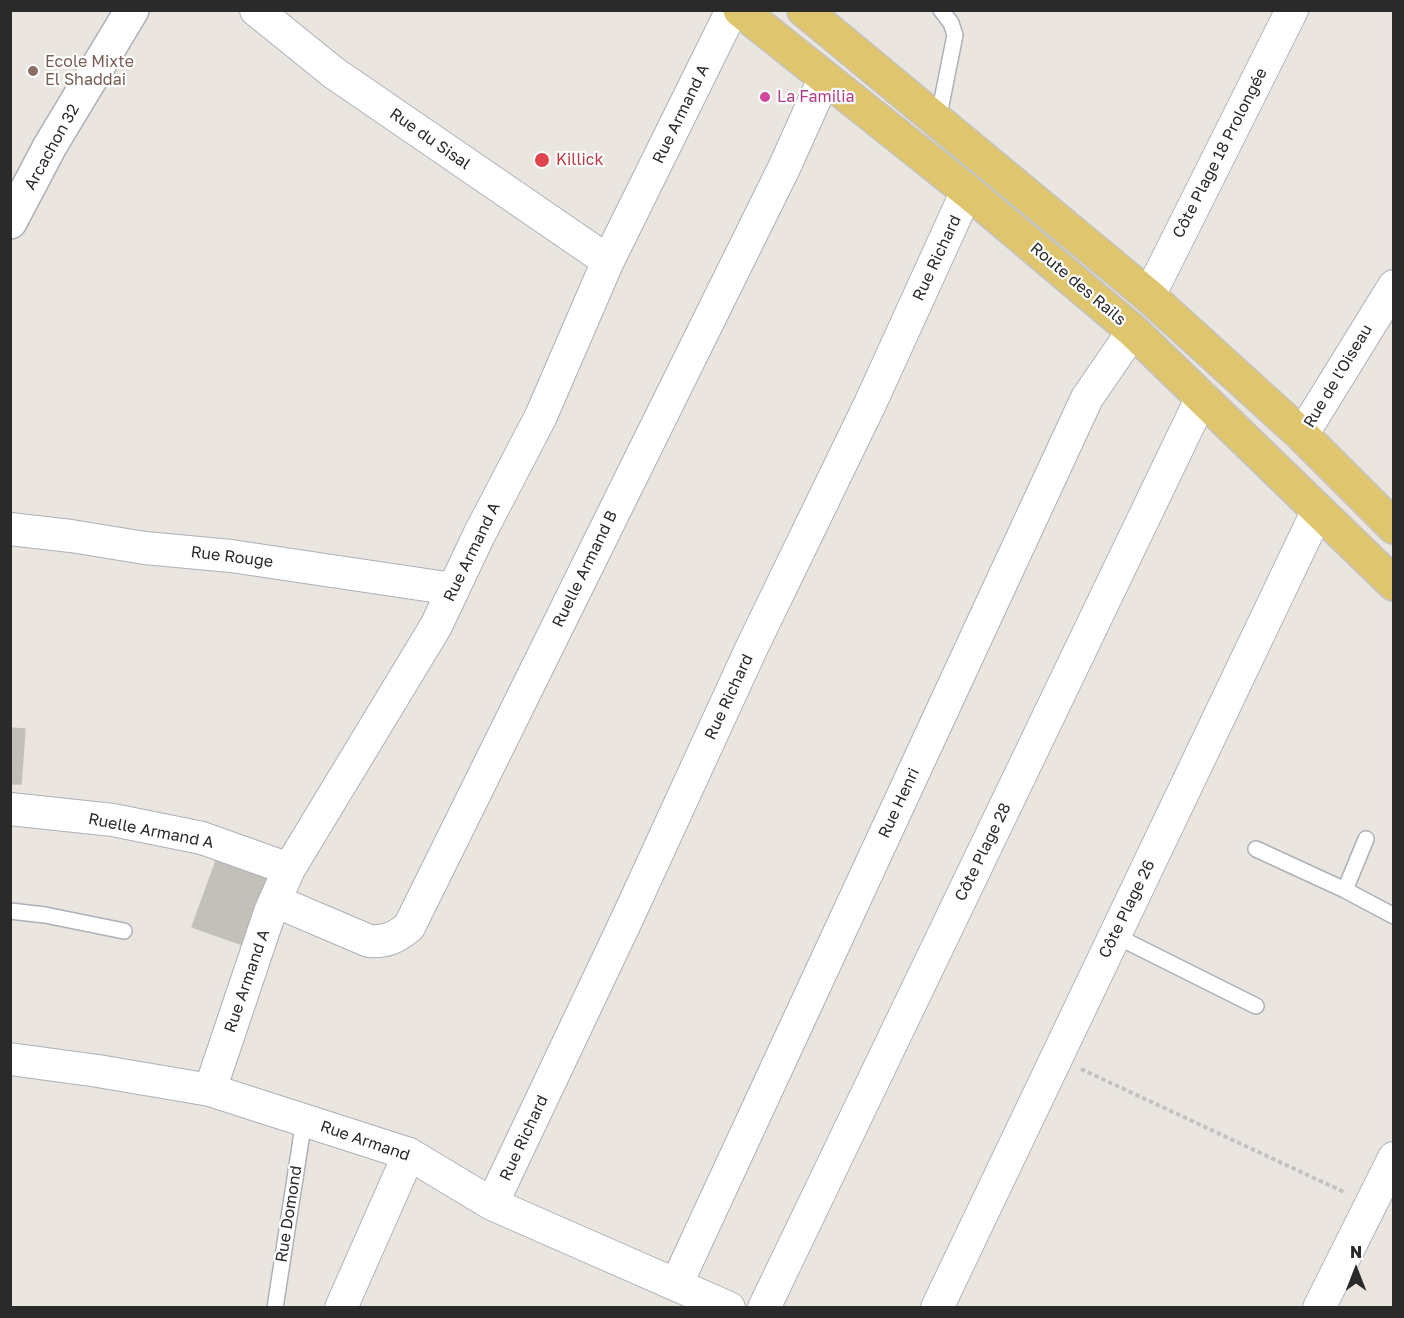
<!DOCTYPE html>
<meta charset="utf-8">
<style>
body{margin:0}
#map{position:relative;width:1404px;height:1318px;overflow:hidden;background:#eae5de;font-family:"Golos Text",sans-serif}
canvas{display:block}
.frame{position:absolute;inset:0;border:12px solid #2a2a2a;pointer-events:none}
.north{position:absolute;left:1326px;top:1240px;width:60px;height:60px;-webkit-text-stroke:4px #fff;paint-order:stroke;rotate:0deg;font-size:16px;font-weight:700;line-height:24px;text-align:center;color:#2a2a2a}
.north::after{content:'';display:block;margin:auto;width:21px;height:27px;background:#2a2a2a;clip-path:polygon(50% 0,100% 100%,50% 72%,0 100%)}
</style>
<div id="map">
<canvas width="1404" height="1318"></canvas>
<div class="frame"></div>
<div class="north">N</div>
</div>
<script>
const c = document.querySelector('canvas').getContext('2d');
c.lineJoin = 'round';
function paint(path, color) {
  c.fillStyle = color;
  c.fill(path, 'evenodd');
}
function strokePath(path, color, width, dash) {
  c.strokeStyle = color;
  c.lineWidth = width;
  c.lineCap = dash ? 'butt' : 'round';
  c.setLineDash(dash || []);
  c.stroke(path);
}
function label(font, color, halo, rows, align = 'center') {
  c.font = font + ' "Golos Text",sans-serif';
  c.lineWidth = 4.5;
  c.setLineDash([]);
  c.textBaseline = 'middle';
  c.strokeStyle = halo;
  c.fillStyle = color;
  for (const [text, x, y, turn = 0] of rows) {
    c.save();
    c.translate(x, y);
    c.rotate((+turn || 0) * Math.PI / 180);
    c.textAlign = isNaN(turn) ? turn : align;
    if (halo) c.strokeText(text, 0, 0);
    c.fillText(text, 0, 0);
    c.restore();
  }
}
const building = new Path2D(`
 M 10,728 L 25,729 L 21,784 L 10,784 Z
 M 216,861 L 266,879 L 243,945 L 192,927 Z`);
paint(building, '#c3bfb9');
strokePath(building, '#c5c1b8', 1.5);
const service = new Path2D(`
 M 938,120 L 955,35 L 951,23 L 941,10
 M 1256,849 L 1345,890 L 1394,916
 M 1345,890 L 1366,839
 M 10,911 L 45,915 L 124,931
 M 1114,935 L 1256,1006
 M 275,1308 L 304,1120`);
const minor = new Path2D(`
 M 256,10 L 334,73 L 608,261
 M 1149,296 L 1292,10
 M 1302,435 L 1394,286
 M 10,529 L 71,536 L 145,548 L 231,556 L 453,589
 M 10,809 L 113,820 L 202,838 L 289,869
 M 275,901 L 369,941 C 387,942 395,938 409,927 L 784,168 L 824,79
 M 10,1059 L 98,1071 L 210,1090 L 409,1154 L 492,1204 L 729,1308
 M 210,1090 L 270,912 L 289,869 L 436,626 L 479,535 L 541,416 L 608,261 L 732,10
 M 492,1204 L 627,919 L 752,647 L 870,404 L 967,191
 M 677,1283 L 1087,398 L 1133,331
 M 341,1308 L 409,1154
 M 764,1308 L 1202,397
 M 937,1308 L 1318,510
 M 1319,1308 L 1394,1158`);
const tertiary = new Path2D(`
 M 10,222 L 50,146 L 132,10`);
const primary = new Path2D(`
 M 740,10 L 967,191 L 1133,331 L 1394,584
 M 804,10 L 1149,296 L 1302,435 L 1394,527`);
strokePath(service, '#aeb0b9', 18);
strokePath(minor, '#aeb0b9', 34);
strokePath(tertiary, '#aeb0b9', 36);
strokePath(primary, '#c3c3c3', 36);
strokePath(new Path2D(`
 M 1081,1069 L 1346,1193`), '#c3c3c3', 4, [4.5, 3]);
strokePath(service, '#fff', 15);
strokePath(minor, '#fff', 32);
strokePath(tertiary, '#fff', 33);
strokePath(primary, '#dfc66e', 33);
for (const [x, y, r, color] of [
 [33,71,6,"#8d6e63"],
 [765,97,6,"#d1479c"],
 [542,160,8,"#e0444e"]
]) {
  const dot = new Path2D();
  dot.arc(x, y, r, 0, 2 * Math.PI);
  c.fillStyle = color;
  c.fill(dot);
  strokePath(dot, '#fff', 2);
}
label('16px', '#785e54', '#fff', [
 ["Ecole Mixte",45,62],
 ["El Shaddai",45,80]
], 'left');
label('16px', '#b23c85', '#fff', [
 ["La Familia",777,97]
], 'left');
label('16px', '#2a2a2a', '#fff', [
 ["Rue Armand A",681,114,-64],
 ["Rue du Sisal",430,139,35],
 ["Arcachon 32",52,147,-61],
 ["Côte Plage 18 Prolongée",1220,153,-63],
 ["Rue Richard",937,258,-65],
 ["Route des Rails",1078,284,40],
 ["Rue de l'Oiseau",1338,376,-59],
 ["Rue Armand A",472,552,-64],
 ["Rue Rouge",232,557,7],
 ["Ruelle Armand B",585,569,-64],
 ["Rue Richard",729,697,-65],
 ["Rue Henri",899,803,-65],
 ["Ruelle Armand A",151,831,11],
 ["Côte Plage 28",983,852,-64],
 ["Côte Plage 26",1127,909,-64],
 ["Rue Armand A",247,981,-71],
 ["Rue Richard",524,1138,-65],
 ["Rue Armand",365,1141,19],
 ["Rue Domond",289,1214,-81]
]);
label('16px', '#be3a42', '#fff', [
 ["Killick",556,160]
], 'left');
</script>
